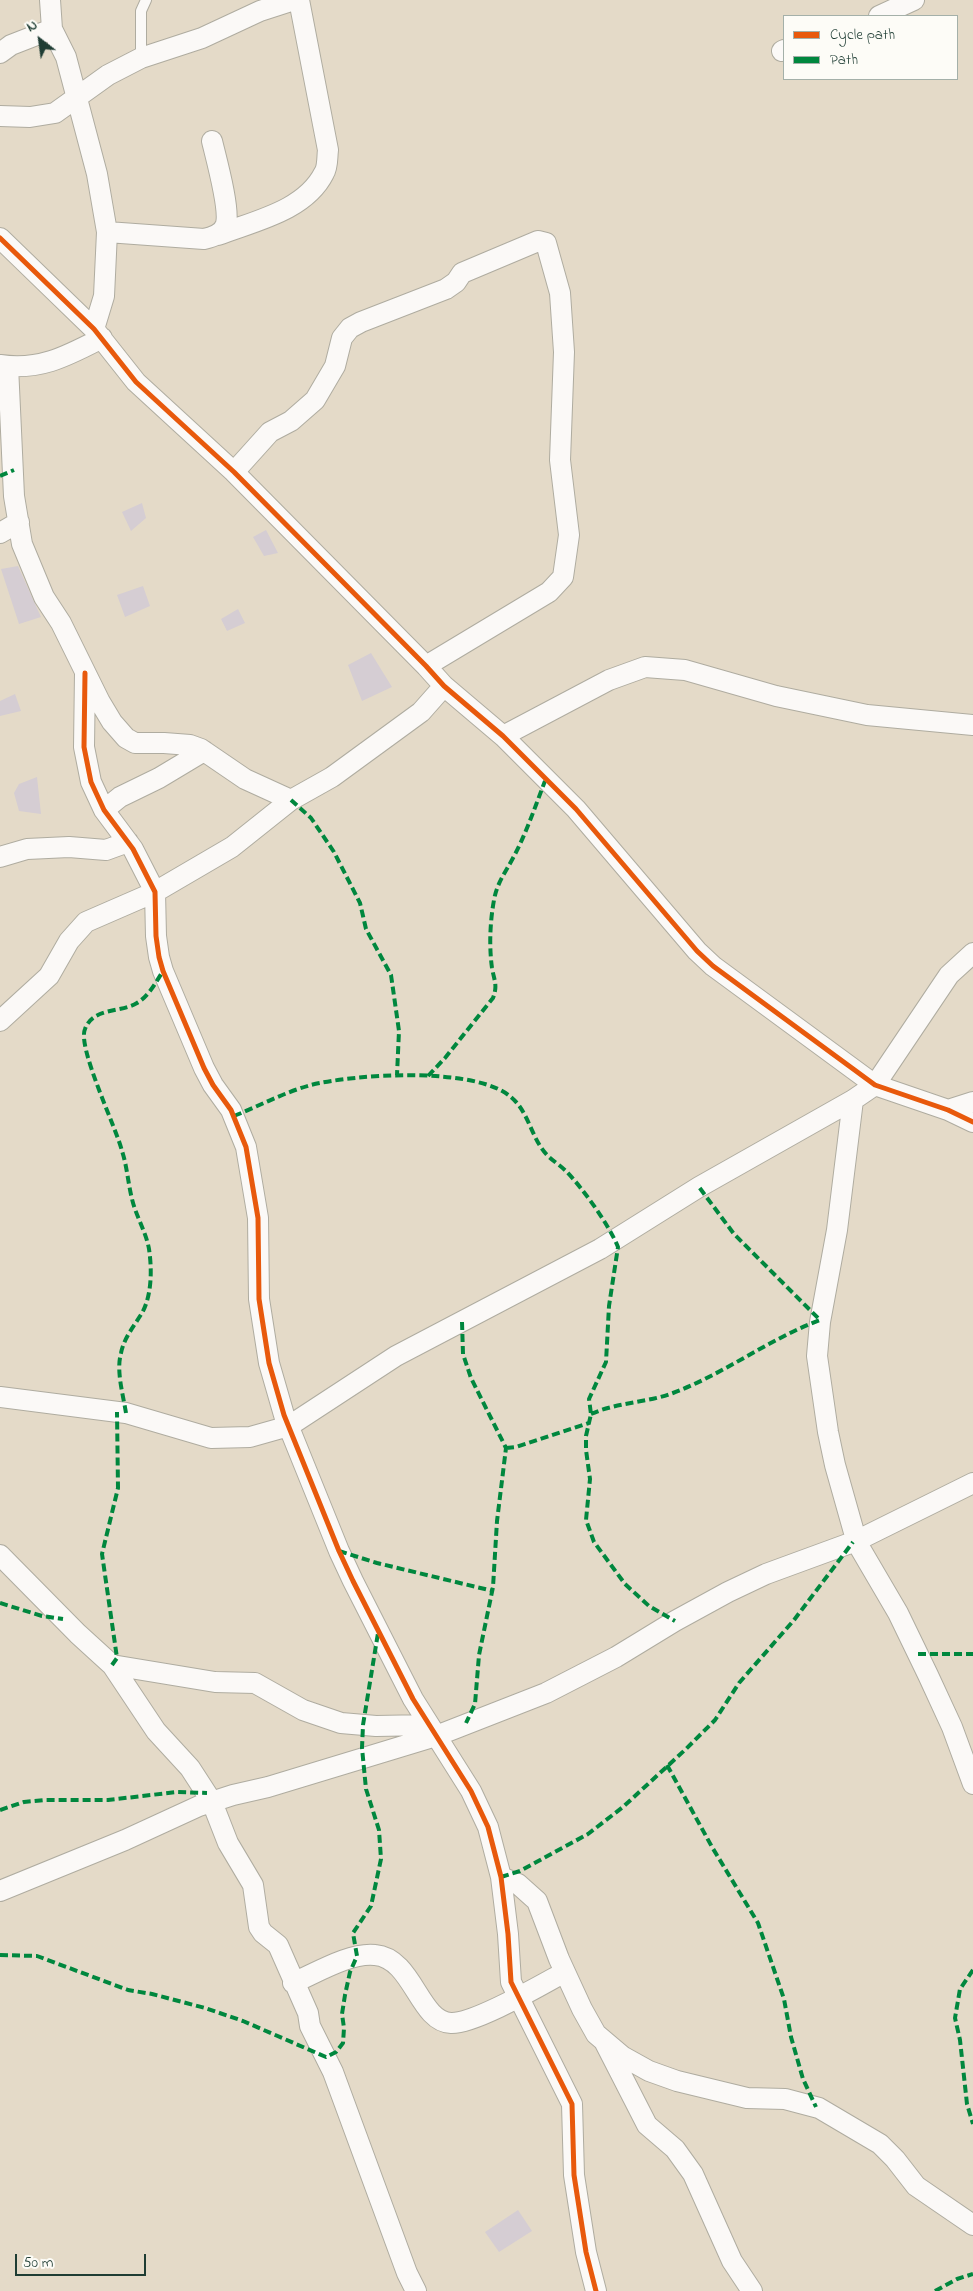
<!DOCTYPE html>
<style>
body{margin:0}
#map{position:relative;width:973px;height:2291px;overflow:hidden;background:#e4dac8;font-family:"Indie Flower",sans-serif}
canvas{display:block}
.legend{position:absolute;left:783px;top:15px;width:175px;height:65px;box-sizing:border-box;background:#fdfcf7;border:1px solid #a4b0a9;margin:0;padding:6px 9px;list-style:none;font-size:15px;color:#1f3d34}
.legend li{display:flex;align-items:center;gap:10px;height:25px}
.legend b{width:25px;border:1px solid #a4b0a9}
.north{position:absolute;left:15px;top:15px;width:50px;height:50px;-webkit-text-stroke:4px #fdfcf7;paint-order:stroke;rotate:330deg;font-size:14px;font-weight:700;line-height:20px;text-align:center;color:#1f3d34}
.north::after{content:'';display:block;margin:auto;width:18px;height:22px;background:#1f3d34;clip-path:polygon(50% 0,100% 100%,50% 72%,0 100%)}
.scale{position:absolute;left:15px;top:2254px;width:131px;height:22px;box-sizing:border-box;border:2px solid #1f3d34;border-top:0;padding-left:6px;font-size:15px;line-height:18px;white-space:nowrap;color:#1f3d34;-webkit-text-stroke:4px #fdfcf7;paint-order:stroke}
</style>
<div id="map">
<canvas width="973" height="2291"></canvas>
<ul class="legend">
<li><b style="height:6px;background:#e8590c"></b>Cycle path</li>
<li><b style="height:6px;background:#00873e"></b>Path</li>
</ul>
<div class="north">N</div>
<div class="scale">50 m</div>
</div>
<script>
const c = document.querySelector('canvas').getContext('2d');
c.lineJoin = 'round';
function paint(path, color) {
  c.fillStyle = color;
  c.fill(path, 'evenodd');
}
function strokePath(path, color, width, dash) {
  c.strokeStyle = color;
  c.lineWidth = width;
  c.lineCap = dash ? 'butt' : 'round';
  c.setLineDash(dash || []);
  c.stroke(path);
}
paint(new Path2D(`
 M 142,503 L 146,518 L 131,531 L 122,512 Z
 M 266,530 L 278,553 L 264,556 L 253,537 Z
 M 18,566 L 41,617 L 19,624 L 1,569 Z
 M 143,586 L 150,606 L 125,617 L 117,595 Z
 M 238,609 L 245,623 L 227,631 L 221,619 Z
 M 371,653 L 392,687 L 362,701 L 348,665 Z
 M 15,694 L 21,711 L 0,716 L 0,701 Z
 M 37,777 L 41,814 L 19,811 L 14,793 L 19,784 Z
 M 518,2210 L 532,2231 L 499,2252 L 485,2232 Z`), '#d5cdd3');
const lane = new Path2D(`
 M 141,58 L 141,11 L 146,0`);
const street = new Path2D(`
 M 50,0 L 52,29 L 66,57 L 97,174 L 107,232 L 104,296 L 94,329
 M 879,16 L 914,0
 M 782,51 L 784,50
 M 0,53 L 11,45 L 52,29
 M 0,116 L 30,117 L 55,113 L 108,75 L 141,58 L 202,38 L 260,11 L 294,0
 M 107,232 L 204,239 C 213,237 223,234 226,224 C 230,208 216,158 212,141
 M 218,235 C 254,221 305,211 324,173 C 328,167 327,157 328,150 L 299,0
 M 0,238 L 94,329 L 136,382 L 234,472 L 426,666 L 444,686 L 503,736 L 576,809 L 697,951 L 713,966 L 875,1085 L 948,1110 L 973,1122
 M 0,365 C 40,371 67,356 102,338
 M 8,366 L 14,496 L 22,544 L 44,597 L 61,623 L 100,702 L 112,722 L 126,738 L 135,743 L 164,743 L 190,745 L 201,749 L 245,779 L 291,800
 M 234,472 L 270,432 L 291,421 L 315,400 L 335,366 L 342,338 L 350,328 L 361,322 L 446,289 L 456,282 L 462,273 L 538,241 L 546,243 L 560,293 L 564,352 L 560,460 L 569,535 L 563,577 L 549,592 L 426,666
 M 0,533 L 19,522
 M 85,673 L 84,747 L 91,782 L 104,810 L 133,849 L 155,892 L 156,936 L 159,957 L 163,971 L 204,1068 L 213,1085 L 231,1110 L 246,1147 L 258,1218 L 259,1299 L 269,1363 L 284,1415 L 339,1551 L 353,1581 L 413,1699 L 471,1791 L 488,1827 L 501,1877 L 508,1934 L 511,1982 L 572,2104 L 574,2175 L 586,2252 L 596,2291
 M 503,736 L 609,680 L 645,667 L 685,670 L 776,696 L 867,715 L 973,725
 M 104,810 L 120,797 L 159,778 L 204,751
 M 0,857 L 27,849 L 69,847 L 106,850 L 128,842
 M 0,1021 L 49,976 L 69,941 L 86,922 L 155,892 L 232,847 L 291,800 L 332,777 L 421,712 L 444,686
 M 853,1100 L 837,1230 L 820,1322 L 817,1356 L 828,1432 L 835,1465 L 857,1543 L 898,1613 L 928,1675 L 952,1727 L 973,1784
 M 948,1110 L 973,1102
 M 0,1397 L 126,1413 L 211,1438 L 250,1437 L 289,1426 L 396,1356 L 600,1249 L 699,1187 L 853,1100 L 875,1085 L 949,975 L 973,953
 M 0,1555 L 78,1634 L 112,1665 L 156,1731 L 190,1768 L 212,1802 L 228,1843 L 253,1885 L 259,1927 L 263,1933 L 278,1945 L 308,2013 L 310,2026 L 333,2072 L 407,2273 L 416,2291
 M 112,1665 L 215,1682 L 255,1683 L 303,1710 L 341,1723 L 376,1726 L 428,1725
 M 501,1877 L 518,1884 L 537,1901 L 559,1959 L 582,2009 L 596,2034 L 622,2056 L 649,2071 L 677,2081 L 747,2098 L 785,2099 L 819,2108 L 880,2144 L 895,2159 L 916,2186 L 973,2225
 M 0,1891 L 125,1840 L 199,1806 L 233,1795 L 268,1787 L 436,1736 L 546,1693 L 616,1657 L 675,1621 L 728,1592 L 766,1574 L 856,1541 L 973,1483
 M 293,1983 C 316,1973 351,1952 375,1955 C 413,1958 419,2022 451,2023 C 475,2024 541,1985 565,1972
 M 605,2043 L 647,2125 L 675,2149 L 693,2174 L 732,2261 L 752,2291`);
strokePath(lane, '#afaca0', 12);
strokePath(street, '#afaca0', 22);
strokePath(lane, '#fbf9f7', 10);
strokePath(street, '#fbf9f7', 20);
strokePath(new Path2D(`
 M 0,476 L 14,470
 M 291,800 L 311,818 L 334,852 L 360,903 L 366,929 L 391,975 L 399,1031 L 397,1075
 M 428,1076 L 445,1058 L 493,998 C 498,985 494,980 492,968 C 489,946 490,922 494,900 C 497,883 505,873 513,858 C 526,834 535,807 545,781
 M 234,1116 C 259,1106 285,1092 311,1085 C 355,1074 475,1066 511,1097 C 529,1112 531,1138 547,1155 C 553,1161 561,1166 567,1172 C 584,1190 609,1225 618,1247 L 609,1306 L 606,1362 L 589,1399 L 591,1414 L 586,1436 L 586,1450 L 590,1479 L 586,1520 L 594,1542 L 625,1584 L 649,1606 L 675,1621
 M 462,1322 L 463,1354 L 471,1378 L 506,1448 L 497,1521 L 493,1587 L 479,1655 L 475,1704 L 466,1723
 M 126,1413 C 123,1394 116,1371 121,1353 C 124,1338 134,1326 142,1313 C 152,1295 152,1269 149,1249 C 146,1232 136,1216 132,1199 C 128,1183 127,1166 122,1151 C 116,1127 77,1047 85,1029 C 93,1007 121,1013 137,1003 C 149,996 156,982 163,971
 M 591,1414 C 618,1402 646,1403 673,1393 C 724,1374 769,1339 820,1320 L 734,1234 L 699,1187
 M 506,1448 L 516,1447 L 589,1423
 M 339,1551 L 377,1563 L 493,1591
 M 0,1603 L 42,1616 L 63,1619
 M 918,1654 L 973,1654
 M 112,1665 L 117,1658 L 102,1554 L 118,1488 L 117,1412
 M 667,1765 L 712,1847 L 758,1923 L 784,1999 L 791,2037 L 803,2079 L 816,2107
 M 0,1810 L 24,1802 L 45,1800 L 108,1800 L 177,1792 L 207,1793
 M 501,1877 L 520,1871 L 588,1834 L 623,1807 L 686,1749 L 715,1720 L 739,1683 L 794,1620 L 853,1542
 M 0,1955 L 37,1956 L 128,1990 L 152,1994 L 205,2008 L 243,2021 L 326,2057 L 336,2052 L 343,2043 L 344,2028 L 342,2014 L 345,1995 L 350,1972 L 357,1956 L 353,1933 L 371,1906 L 381,1859 L 379,1830 L 366,1789 L 362,1748 L 363,1725 L 378,1633
 M 973,1970 L 960,1989 L 955,2018 L 960,2040 L 967,2104 L 973,2124
 M 935,2291 L 957,2279 L 973,2274`), '#00873e', 4, [8, 4]);
strokePath(new Path2D(`
 M 0,238 L 94,329 L 136,382 L 234,472 L 426,666 L 444,686 L 503,736 L 576,809 L 697,951 L 713,966 L 875,1085 L 948,1110 L 973,1122
 M 85,673 L 84,747 L 91,782 L 104,810 L 133,849 L 155,892 L 156,936 L 159,957 L 163,971 L 204,1068 L 213,1085 L 231,1110 L 246,1147 L 258,1218 L 259,1299 L 269,1363 L 284,1415 L 339,1551 L 353,1581 L 413,1699 L 471,1791 L 488,1827 L 501,1877 L 508,1934 L 511,1982 L 572,2104 L 574,2175 L 586,2252 L 596,2291`), '#e8590c', 5);
</script>
